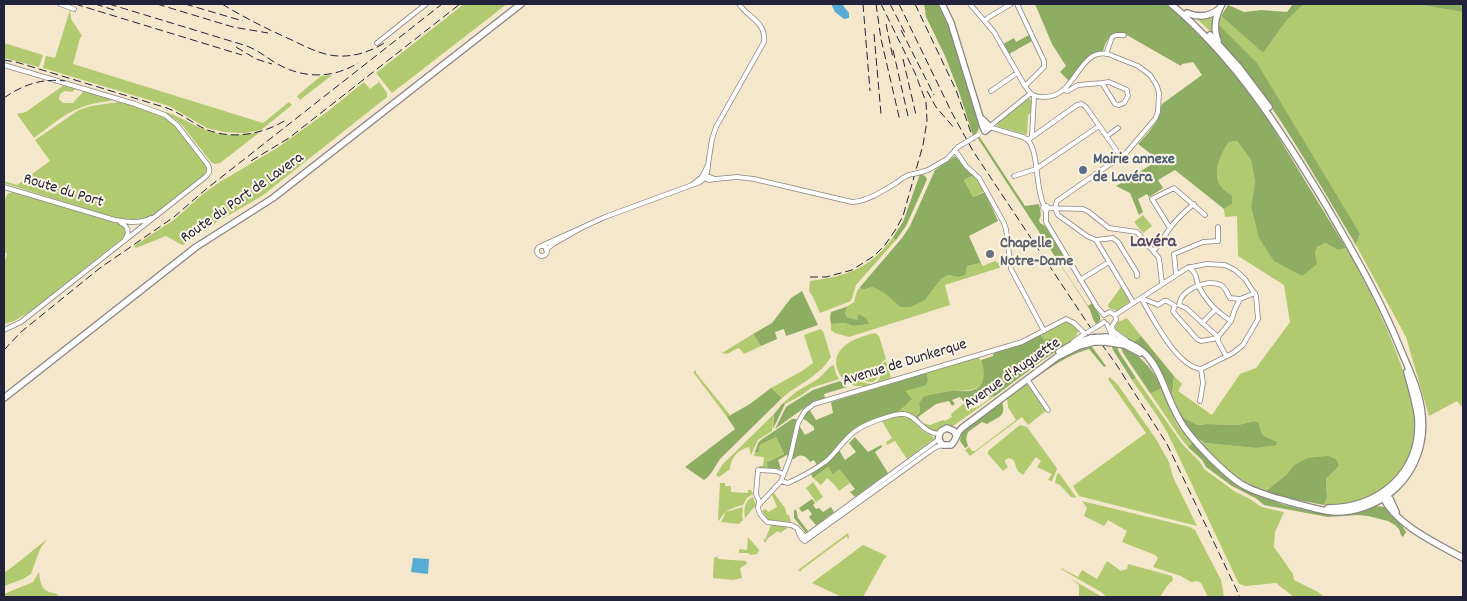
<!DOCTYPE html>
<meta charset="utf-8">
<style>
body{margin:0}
#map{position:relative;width:1467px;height:601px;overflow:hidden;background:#f4e7cc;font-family:Dekko,sans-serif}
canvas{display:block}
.frame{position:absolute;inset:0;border:5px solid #22223b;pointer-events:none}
</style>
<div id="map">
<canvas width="1467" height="601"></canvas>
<div class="frame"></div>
</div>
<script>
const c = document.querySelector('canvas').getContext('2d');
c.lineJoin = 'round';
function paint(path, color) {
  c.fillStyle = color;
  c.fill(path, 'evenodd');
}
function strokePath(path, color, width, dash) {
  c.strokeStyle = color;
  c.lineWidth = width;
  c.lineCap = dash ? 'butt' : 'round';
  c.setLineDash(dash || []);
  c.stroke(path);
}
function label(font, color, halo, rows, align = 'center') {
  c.font = font + ' Dekko,sans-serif';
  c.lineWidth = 4;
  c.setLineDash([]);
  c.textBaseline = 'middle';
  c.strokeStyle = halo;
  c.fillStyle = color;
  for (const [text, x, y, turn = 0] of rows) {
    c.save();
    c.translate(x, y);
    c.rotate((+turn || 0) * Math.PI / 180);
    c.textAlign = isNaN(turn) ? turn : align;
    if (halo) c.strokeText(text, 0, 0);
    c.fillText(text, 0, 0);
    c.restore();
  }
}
paint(new Path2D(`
 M 464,4 L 507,4 L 392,93 L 376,73 Z
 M 1304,4 L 1415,4 L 1463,12 L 1463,408 L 1457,401 L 1429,416 L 1406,337 L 1356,245 L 1360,234 L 1218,24 L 1221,16 L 1263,53 L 1287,20 Z
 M 70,10 L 71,19 L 82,36 L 80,38 L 73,64 L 263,123 L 289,102 L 292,105 L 261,130 L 244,133 L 224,132 L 207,128 L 169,106 L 43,68 L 46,56 L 55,58 Z
 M 1217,12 L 1214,35 L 1196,18 Z
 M 4,43 L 43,55 L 39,67 L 4,58 Z
 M 332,75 L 300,100 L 297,96 L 321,76 Z
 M 364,82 L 370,89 L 379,82 L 387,93 L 387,97 L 262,196 L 217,222 L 185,244 L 182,245 L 166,236 L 136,248 L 134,246 L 175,219 L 204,193 L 220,182 L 277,148 L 327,112 Z
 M 64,85 L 75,89 L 72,92 L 65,91 L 60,94 L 59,99 L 63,103 L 73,103 L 84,91 L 114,100 C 103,102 91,103 80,108 C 63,114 48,128 34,138 L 17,114 L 26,112 Z
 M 1029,98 L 1031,100 L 1031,113 L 1028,115 L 1027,135 L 997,126 L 999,121 Z
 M 119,102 C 137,108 159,111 173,123 L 203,161 L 207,169 L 205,175 L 151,217 L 146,219 L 145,218 L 134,220 L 118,219 L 4,183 L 4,181 L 17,185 L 50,161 L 35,140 L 79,110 L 91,106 Z
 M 159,110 C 176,114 190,124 206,130 C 224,137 242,135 260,132 L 220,163 L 214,164 L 211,162 L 182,125 L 176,120 Z
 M 1237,141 L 1251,160 L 1255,182 L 1251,206 L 1315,253 L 1316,247 L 1325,243 L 1338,250 L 1346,248 C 1370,290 1391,333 1406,380 C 1411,396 1416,412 1415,429 C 1414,449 1406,469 1391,483 C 1373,500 1347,508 1324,505 L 1327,497 L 1326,479 L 1339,466 L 1293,466 L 1287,474 L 1266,491 C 1235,480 1221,463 1199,441 L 1205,443 L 1255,448 L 1276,441 C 1264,436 1261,437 1259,423 L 1254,421 L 1238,425 L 1206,424 L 1198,425 L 1182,417 L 1172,395 L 1174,376 L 1182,384 L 1178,391 L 1212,415 L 1240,374 L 1256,368 L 1290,322 L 1284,285 L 1238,256 L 1237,216 L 1225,217 L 1224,209 L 1232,204 L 1232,197 C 1228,193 1223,189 1220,185 C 1212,172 1222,152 1229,142 Z
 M 974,175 L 985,191 L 973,197 L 964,180 Z
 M 14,192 L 122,224 L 124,226 L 126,231 L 124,237 L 31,311 L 14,321 L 4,324 L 4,264 L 7,254 L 4,251 C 4,238 1,206 7,195 C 9,192 10,193 14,192 Z
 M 1143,215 L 1152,226 L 1143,233 L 1134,222 Z
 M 893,237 L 896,240 L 856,285 L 851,301 L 820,313 L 813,297 L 809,291 L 810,281 C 847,276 870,269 893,237 Z
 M 995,261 L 1005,266 L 945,285 L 950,305 L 849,337 L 835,333 L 831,330 L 831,324 L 845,323 L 853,326 L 869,324 L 858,314 L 857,320 L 847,317 L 845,313 L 847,308 L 846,307 L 854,302 L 857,291 L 860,287 L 862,290 L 872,287 L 884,293 L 900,307 L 925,300 L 941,279 L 948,275 L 958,277 L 967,266 L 981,263 L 983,266 Z
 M 1121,287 L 1131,301 L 1117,311 L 1109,308 L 1108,305 Z
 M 1127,318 L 1141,336 L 1134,342 C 1127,338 1118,336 1115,327 L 1118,322 Z
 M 1066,321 C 1088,327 1076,338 1064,346 L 1044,341 L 1040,335 Z
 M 820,329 L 823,331 L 831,357 C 827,362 824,368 818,372 C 807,382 793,388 782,398 L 771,388 L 802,371 L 813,363 L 804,335 Z
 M 875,333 L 879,336 L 886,359 L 882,362 C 877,399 862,372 842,378 C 824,350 853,338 875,333 Z
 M 753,334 L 761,346 L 744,354 L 740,349 L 738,348 L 727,354 L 722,353 Z
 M 977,357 C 982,360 984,366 985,371 C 986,396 959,389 944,392 C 937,393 931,395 924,396 L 919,403 L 920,412 L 915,417 L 896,413 L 903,408 L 905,391 L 928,380 L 927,373 Z
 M 886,361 L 891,378 L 890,380 C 874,384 857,392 843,380 C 859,372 879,403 883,363 Z
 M 832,365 L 834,366 L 836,374 L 839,379 L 811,388 L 802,395 L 785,404 L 783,403 L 796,392 L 818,379 Z
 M 696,370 L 696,373 L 730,415 L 727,417 L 693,372 Z
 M 1110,377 L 1118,385 L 1156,439 L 1169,462 L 1173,477 L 1197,526 L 1079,496 L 1073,486 L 1146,433 L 1108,379 Z
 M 1136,378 L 1183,445 L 1200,462 L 1204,469 L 1234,491 L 1250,499 L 1260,506 L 1265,508 L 1284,512 L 1275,532 L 1274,547 L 1293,574 L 1294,580 L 1318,592 L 1323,596 L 1322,597 L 1294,597 L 1276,583 L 1246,586 L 1239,584 L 1168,434 L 1158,417 L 1132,380 Z
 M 1027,381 L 1047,410 L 1028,425 L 1022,417 L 970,456 L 965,450 L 969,447 L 972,451 L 975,451 L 1016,420 L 1008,407 L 1007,397 Z
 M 1162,388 L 1177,425 L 1192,443 L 1188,447 L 1179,436 L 1150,393 L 1152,393 Z
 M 995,396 L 953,426 L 943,426 L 936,432 L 931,431 L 922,424 L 923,423 L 930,425 L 943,420 L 945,421 L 952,417 L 951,414 L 963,404 L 969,404 L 971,409 C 981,407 986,399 995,396 Z
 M 774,414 L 772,431 L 758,440 L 751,455 L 749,447 C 739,449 730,458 730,469 L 719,477 L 716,475 L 722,465 Z
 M 901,416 L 911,419 L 926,433 L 935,438 L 907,459 L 895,441 L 887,445 L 886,442 L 892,438 L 882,421 Z
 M 1020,425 L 1027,427 L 1056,467 L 1057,469 L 1052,481 L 1048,480 L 1052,474 L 1037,467 L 1041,461 L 1036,457 L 1023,475 L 1018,471 C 1014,465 1017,460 1009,458 L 1005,460 L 1005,462 L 1008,467 L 1003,471 L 988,454 L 988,451 Z
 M 776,437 L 784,454 L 768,461 L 768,468 L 759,468 L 759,466 L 763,466 L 764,457 L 754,456 L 755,452 L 759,452 L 760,445 Z
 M 828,467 L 839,469 L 850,483 L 839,491 L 834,484 L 827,478 L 821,485 L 813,478 Z
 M 1059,473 L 1076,497 L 1076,498 L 1071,497 L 1060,485 L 1055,483 L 1057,474 Z
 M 813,482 L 823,497 L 816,502 L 806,488 Z
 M 720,483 L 725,483 L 725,486 L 731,486 L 731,492 L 748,493 L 748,490 L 751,490 L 753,494 L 747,498 L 743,505 C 731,508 725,510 719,521 L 718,519 Z
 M 774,493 L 785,508 L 787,515 L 789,515 L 791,522 L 768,520 L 762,511 L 766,509 L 768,512 L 777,507 L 772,495 Z
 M 753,497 L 756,505 L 745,518 C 743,510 745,500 753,497 Z
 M 1082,501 L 1190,527 L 1195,530 L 1221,580 L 1224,597 L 1208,597 L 1201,583 L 1197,581 L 1191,582 L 1181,576 L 1153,567 L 1158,558 L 1155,555 L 1122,542 L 1127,531 L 1108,520 L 1104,526 L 1084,516 L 1087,508 Z
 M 743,507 L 742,516 L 743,520 L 739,524 L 721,522 L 726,512 Z
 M 771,525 L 789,527 L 780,533 L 778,531 L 768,538 L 765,543 L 763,539 L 765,540 Z
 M 848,533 L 849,538 L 848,539 L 847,536 L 801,570 L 802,572 L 798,570 Z
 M 748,537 L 759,550 L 757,554 L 750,555 L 748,553 L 739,553 L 739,549 L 747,550 Z
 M 47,539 L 40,549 L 31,574 L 23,579 L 4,586 L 4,573 L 20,561 Z
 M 863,545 L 887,556 L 884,559 L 863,597 L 860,596 L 859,597 L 842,597 L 812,583 Z
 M 717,556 L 718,559 L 746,561 L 747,564 L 740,568 L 742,578 L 733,580 L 713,578 L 714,558 Z
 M 1107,561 L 1121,571 L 1127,569 L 1128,564 L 1172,576 L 1173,580 L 1167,586 L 1160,597 L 1107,597 L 1101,592 L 1061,569 L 1061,568 L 1078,577 L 1082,570 L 1097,579 Z
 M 39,572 C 40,578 40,588 47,591 C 51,593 55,593 59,595 L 51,597 L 4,597 L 4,594 L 33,582 Z
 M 1071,579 L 1099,595 L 1101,597 L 1079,597 L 1079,585 Z`), '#b2ca6f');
paint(new Path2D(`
 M 924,4 L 940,4 L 948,21 L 979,122 C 979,128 979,133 973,136 L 959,92 L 945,56 L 926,17 Z
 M 1035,4 L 1166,4 L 1205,39 L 1223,58 L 1259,105 L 1346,248 L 1338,250 L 1325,243 L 1317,247 L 1315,253 L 1317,264 L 1302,276 L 1274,261 L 1259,238 L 1251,206 L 1255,182 L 1251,160 L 1237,141 L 1229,142 C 1222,152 1212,172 1220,185 C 1223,189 1228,193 1232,196 L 1232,204 L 1224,209 L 1175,170 L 1158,180 L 1163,188 L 1149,197 L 1147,194 L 1138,199 L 1143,212 L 1139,215 L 1130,193 L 1116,186 L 1159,160 L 1138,144 L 1148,133 L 1157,121 L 1162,104 L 1202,75 L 1193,62 L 1182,64 L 1181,66 L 1125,34 C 1111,31 1106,40 1103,51 L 1090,55 L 1070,82 L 1060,72 L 1066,66 L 1052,44 Z
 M 1293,4 L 1304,4 L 1287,20 L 1263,53 L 1221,16 L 1228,5 L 1244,12 L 1261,10 L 1287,12 Z
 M 1415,4 L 1463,4 L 1463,12 Z
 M 1218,24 L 1257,63 L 1360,234 L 1356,245 C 1323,190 1291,133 1253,81 C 1240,63 1217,47 1218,24 Z
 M 1029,35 L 1032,41 L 1009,54 L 1003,44 L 1014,38 L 1016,42 Z
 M 979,136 L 1025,206 L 1039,204 L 1041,215 L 1039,220 L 1040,223 L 1045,226 L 1065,258 L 1059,262 L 1088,306 L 1092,303 L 1100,316 L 1100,321 L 1096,324 L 1093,319 L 1090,310 L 977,137 Z
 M 955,156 L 967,169 L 974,175 L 964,180 L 973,197 L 985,192 L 998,221 L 969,236 L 981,263 L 967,266 L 965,275 L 958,277 L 948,275 L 941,279 L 925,300 L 910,307 L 900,307 L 884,293 L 872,287 L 862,290 L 860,287 L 902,238 L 910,226 L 935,170 Z
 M 920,174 L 925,176 L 927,179 L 925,184 L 906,226 L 896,240 L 893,237 L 903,222 Z
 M 802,291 L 818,325 L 786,336 L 784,329 L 775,332 L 777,339 L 761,346 L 753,334 L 772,323 L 791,298 Z
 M 846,307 L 847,308 L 845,313 L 847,317 L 857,320 L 858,314 L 866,318 L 869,324 L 853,326 L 845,323 L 831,324 L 830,317 L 831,312 Z
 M 1040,335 L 1044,340 C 1052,338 1059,338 1064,346 L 1043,360 L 995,396 L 969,402 L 963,401 L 960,397 L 952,400 L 955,404 L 952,406 L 949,401 L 936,404 L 918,417 L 920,420 L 919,422 L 915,417 L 920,412 L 919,403 L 924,396 C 931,395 937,393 944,392 C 952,390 960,392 968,391 C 986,389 986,373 981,360 L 993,356 L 994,352 L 1017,345 Z
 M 1141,336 L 1174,376 L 1172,395 C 1164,373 1154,356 1134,342 Z
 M 1090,344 L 1106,366 L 1104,367 L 1089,349 C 1068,355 1052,366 1034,379 L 1033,377 L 1067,353 Z
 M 1111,344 L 1116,344 L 1119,352 L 1136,378 L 1132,380 L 1113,350 Z
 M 1120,346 C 1141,355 1152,368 1162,388 L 1152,393 L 1150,393 L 1123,353 Z
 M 927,373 L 928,380 L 926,385 L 905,391 L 912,399 C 907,403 903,409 897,412 C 885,419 870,420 857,427 C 848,433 843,441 836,449 C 828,458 819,465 809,471 L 808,470 L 817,465 L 814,460 L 810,462 C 806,455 800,453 794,459 L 791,458 L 799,425 L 805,435 L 814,430 L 814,427 L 803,418 L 809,409 L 816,420 L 833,413 L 831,402 Z
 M 840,381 L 847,387 L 824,394 L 825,398 L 808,405 L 775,429 L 786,407 L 789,405 L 813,390 Z
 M 771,388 L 782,398 L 720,459 C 715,466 711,476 704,480 L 685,467 L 735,429 L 727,417 L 750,404 Z
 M 1002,401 C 1006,417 1000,416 987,424 L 982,422 L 968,432 L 966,439 L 968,446 L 965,448 L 960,441 L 962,431 Z
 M 783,403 L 785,404 L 773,429 L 774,414 Z
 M 1182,417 L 1198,425 L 1206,424 L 1238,425 L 1254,421 L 1259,423 C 1261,437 1264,436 1276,441 L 1277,445 L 1255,448 L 1205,443 C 1194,438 1188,427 1182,417 Z
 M 792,419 L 796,419 L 797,421 L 789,457 L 787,455 L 778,460 L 781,469 L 768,468 L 767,462 L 784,454 L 776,437 L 760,445 L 759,452 L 755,452 L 758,443 L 761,440 Z
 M 855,437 L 868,452 L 881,445 L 882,447 L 875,452 L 888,473 L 855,497 L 850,492 L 855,489 L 839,469 L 833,474 L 828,467 L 813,478 L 811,474 L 839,450 L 845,460 L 856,452 L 849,443 Z
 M 1192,443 C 1206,457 1220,474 1236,485 C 1254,497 1306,513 1327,513 C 1336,513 1345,513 1354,512 C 1363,510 1374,504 1384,507 C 1390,508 1403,526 1406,532 L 1403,537 L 1401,535 L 1399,529 L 1395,525 L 1388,521 L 1368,516 L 1358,515 L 1328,517 L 1264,505 L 1257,499 L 1232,486 L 1206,467 L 1202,460 L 1188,447 Z
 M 1328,456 L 1336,459 L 1339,466 L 1326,479 L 1327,497 L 1324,505 L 1282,497 L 1266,491 L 1287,474 L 1293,466 L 1307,458 Z
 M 812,499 L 815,503 L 813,505 L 816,509 L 819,508 L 823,512 L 831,507 L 834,512 L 807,532 L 806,533 L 794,518 L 794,511 L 796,509 L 798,518 L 808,531 L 816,525 L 809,517 L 812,514 L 808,509 L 802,512 L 799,508 Z`), '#8dae62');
paint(new Path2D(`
 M 831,4 L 842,4 L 849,13 L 849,18 L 844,19 L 835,12 Z
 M 413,558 L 429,559 L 428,574 L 411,572 Z`), '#57acd3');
const street = new Path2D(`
 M 60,4 L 74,9
 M 970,4 L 994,32 L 1025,86 C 1031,95 1034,97 1044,97 C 1069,97 1074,71 1090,58 C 1095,54 1102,53 1108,54 L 1138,66 L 1150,75 L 1157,86 L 1159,93 L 1158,112 L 1155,119 L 1126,153 L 1057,201 L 1055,208
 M 1017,4 L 1044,61 L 1044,67 L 1025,86
 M 985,21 L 989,17 L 1011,4
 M 377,43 L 426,4
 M 1106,54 L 1112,37 L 1116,35 L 1124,35
 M 4,65 L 135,104 L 165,115 L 177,125 L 208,165 C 211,171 209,174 204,178 L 21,322 L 4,330
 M 1063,90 L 1068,91 L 1078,85 L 1102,83 L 1115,104 L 1119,105 L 1124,103 L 1128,96 L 1127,90 L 1109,82 L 1102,83
 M 991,91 L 1017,73
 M 1032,136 L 1034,96
 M 1107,136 L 1118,128
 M 1028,140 L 1077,105 L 1082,104 L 1086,107 L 1121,157
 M 1028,140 L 1023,137 L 989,127 L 1030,94
 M 1028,140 C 1039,153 1035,187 1044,206 L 1043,208 L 1046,211
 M 955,150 L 966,166 L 979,178 L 1004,223 L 1006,229 L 1011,269 L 1044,331
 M 708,165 L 712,139 L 716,127 L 764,42 C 766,21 749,19 739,4
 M 708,165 C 708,177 703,182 692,185 L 702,177 Z
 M 918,173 L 928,170 L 947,159 L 958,147
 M 707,176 L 715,179 L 709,180 L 702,177 Z
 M 1014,176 L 1036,169 L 1099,126
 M 715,179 L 737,177 L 754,179 L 852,202 C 868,201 883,191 896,183 C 902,179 905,175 913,174
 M 4,187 L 115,220 C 127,222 140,224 151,218
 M 1044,206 L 1047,206 L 1048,208 L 1046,211 L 1046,222 L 1097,307 L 1104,315
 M 1048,208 L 1083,209 L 1089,212 L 1109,228 L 1137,232 L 1159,258 L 1162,283
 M 1055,208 L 1058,215 L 1087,236 L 1096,240 L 1113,238
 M 121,223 C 128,226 130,233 125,239
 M 581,228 L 605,217 L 692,185
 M 1170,228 L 1152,199 L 1174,188 L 1205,215
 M 1113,238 L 1118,242 L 1137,273 L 1137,276
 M 1096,240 L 1133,302
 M 541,246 L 581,228 L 553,244 L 546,250
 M537 251a5 5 0 1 1 10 0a5 5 0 1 1-10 0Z
 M 1153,251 C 1161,245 1164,236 1170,228 C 1177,219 1185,211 1194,204
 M 1189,267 C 1200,277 1194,279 1200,289 C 1209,304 1216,311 1231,321
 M 1176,274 L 1174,254 L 1203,242 L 1218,241 L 1218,227
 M 1080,280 L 1109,262
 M 1141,298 C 1153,318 1176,366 1201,369
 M 1141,298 L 1156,304 L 1158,305 L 1164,301 L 1167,301 L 1175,306
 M 1179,305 C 1181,289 1207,279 1221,285 C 1226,288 1227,293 1230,298 L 1240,299 L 1255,293
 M 1179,305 L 1186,308 L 1218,337
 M 1175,306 L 1173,311 L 1175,314 L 1197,339 L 1201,341 L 1218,338
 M 1104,315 L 1110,312 L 1115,315
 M 1115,315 L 1187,268 L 1206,264 L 1225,265 L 1235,270 L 1245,279 L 1256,296 L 1258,319 L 1243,345 L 1233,353 L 1201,369
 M 1202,323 L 1215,310
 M 1107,324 L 1113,338
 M 1098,326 L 1104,322
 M 1113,331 L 1126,340
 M 1110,339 L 1114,335 L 1112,326 L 1116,320 L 1115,315
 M 1073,342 L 1086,333
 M 1226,356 L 1218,341 L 1218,337 L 1231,321 L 1235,309 L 1240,299
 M 1027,379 L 1048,410
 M 1200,401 L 1203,383 L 1201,369
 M 783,474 L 776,471 L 758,470 L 756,494 L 759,501 L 758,508 L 760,514 L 767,522 L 791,525 L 797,528
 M 781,481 L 788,483 C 801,477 813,471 825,462 C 832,457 837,449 843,443 C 853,430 866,424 881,419 C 888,417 896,413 904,414 C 918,416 922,433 939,434
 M 758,506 L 781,481 L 790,458 L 798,423 L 805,411 L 814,404 L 1022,342 L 1066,319 L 1074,323 L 1085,334
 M 797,528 L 805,537 L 805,541 L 800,536 Z
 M 802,539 L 939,439
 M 805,541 L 926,454 L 936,447 L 942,445`);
const secondary = new Path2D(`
 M 942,4 L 951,23 L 983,127
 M 1187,13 C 1199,18 1209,17 1219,9
 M 1210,35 L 1238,66 L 1269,107
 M 1218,41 C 1213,28 1215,16 1222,4
 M 982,119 L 989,126 L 989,128 L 985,131 L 983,127
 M 1106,337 C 1165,345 1157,388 1184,427 C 1196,444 1224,473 1241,484 C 1256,493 1273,497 1290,502 C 1302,505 1314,509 1327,511 C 1351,515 1378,505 1396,488 C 1416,469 1425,442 1422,415 C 1420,391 1409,370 1400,348 C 1380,298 1353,252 1326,205 C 1282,132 1237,60 1171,4
 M 1105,342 L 1125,345 L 1140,353
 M 1059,352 L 1075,343 L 1091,338
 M 4,398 L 196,247 L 273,198 L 521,4
 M 956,435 L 954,431 L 947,428 L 941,431 C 938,436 938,441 943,445 L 951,445 C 957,440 956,433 962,428 L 1057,357 L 1079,346 L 1094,342
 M 1385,495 L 1390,499 L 1396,512
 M 1383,497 C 1395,525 1438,544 1463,558
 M 1328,508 C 1378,508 1420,474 1418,421 C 1417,405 1411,388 1407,372`);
strokePath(street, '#8b8484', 5.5);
strokePath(secondary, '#8b8484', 8);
strokePath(street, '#fff', 4);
strokePath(secondary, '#fff', 5.5);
strokePath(new Path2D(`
 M 75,4 L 242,55
 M 95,4 L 114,10
 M 109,4 L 247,46 C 257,50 265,56 274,62 C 300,78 331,80 358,63
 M 157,4 L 233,27 L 268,33
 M 185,4 L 243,21
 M 222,4 C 245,18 269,30 294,41 C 308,48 322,55 338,56 C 355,57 372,51 386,42
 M 863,4 L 870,91
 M 876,4 L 881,39 L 900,121
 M 890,4 L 906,35
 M 899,4 L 952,113 L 973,151 L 1098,339 L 1116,364 L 1167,444 L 1240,597
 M 915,4 L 956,90 L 974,141
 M 886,24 L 893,58
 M 901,30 L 934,95
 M 874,34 L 881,114
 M 236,47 L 256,59 L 272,64
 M 893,50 L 908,116
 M 903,59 L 916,115
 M 4,60 L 16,62 L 167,108 C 180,113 190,121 201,127 C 228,141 262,135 286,120
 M 927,91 L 936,107 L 955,129
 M 4,98 C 22,85 42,78 65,81
 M 251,161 L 289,138 L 460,4
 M 810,277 L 826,277 L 852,270 L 874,256 L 885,245 L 896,229 L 903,216 L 923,145 L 927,121 L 926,102 L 915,73 L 881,4
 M 4,350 L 21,332 L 100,268 L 174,217 L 205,190 L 442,4`), '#22223b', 1, [8, 4]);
const streetBridge = new Path2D(`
 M 958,147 L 978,135
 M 913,174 L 918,173
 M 1088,332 L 1098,326`);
const secondaryBridge = new Path2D(`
 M 1091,338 L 1106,337
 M 1094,342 L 1105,342`);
strokePath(streetBridge, '#8b8484', 5.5, []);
strokePath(secondaryBridge, '#8b8484', 8, []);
strokePath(streetBridge, '#fff', 4);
strokePath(secondaryBridge, '#fff', 5.5);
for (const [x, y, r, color] of [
 [1083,170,5,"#5c6f8a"],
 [990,254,5,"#6b7280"]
]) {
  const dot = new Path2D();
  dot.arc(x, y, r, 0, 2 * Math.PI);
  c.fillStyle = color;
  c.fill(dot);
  strokePath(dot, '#fcf5e5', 2);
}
label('bold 16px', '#4e5e75', '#fcf5e5', [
 ["Mairie annexe",1093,161],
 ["de Lavéra",1093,179]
], 'left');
label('16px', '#22223b', '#fcf5e5', [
 ["Route du Port",63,192,17],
 ["Route du Port de Lavera",243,199,-35],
 ["Avenue de Dunkerque",905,364,-17],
 ["Avenue d'Auguette",1013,375,-35]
]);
label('bold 16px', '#5b616d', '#fcf5e5', [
 ["Chapelle",1000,245],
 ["Notre-Dame",1000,263]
], 'left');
label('bold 18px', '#5c4a67', '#fcf5e5', [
 ["Lavéra",1153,244]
]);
</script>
